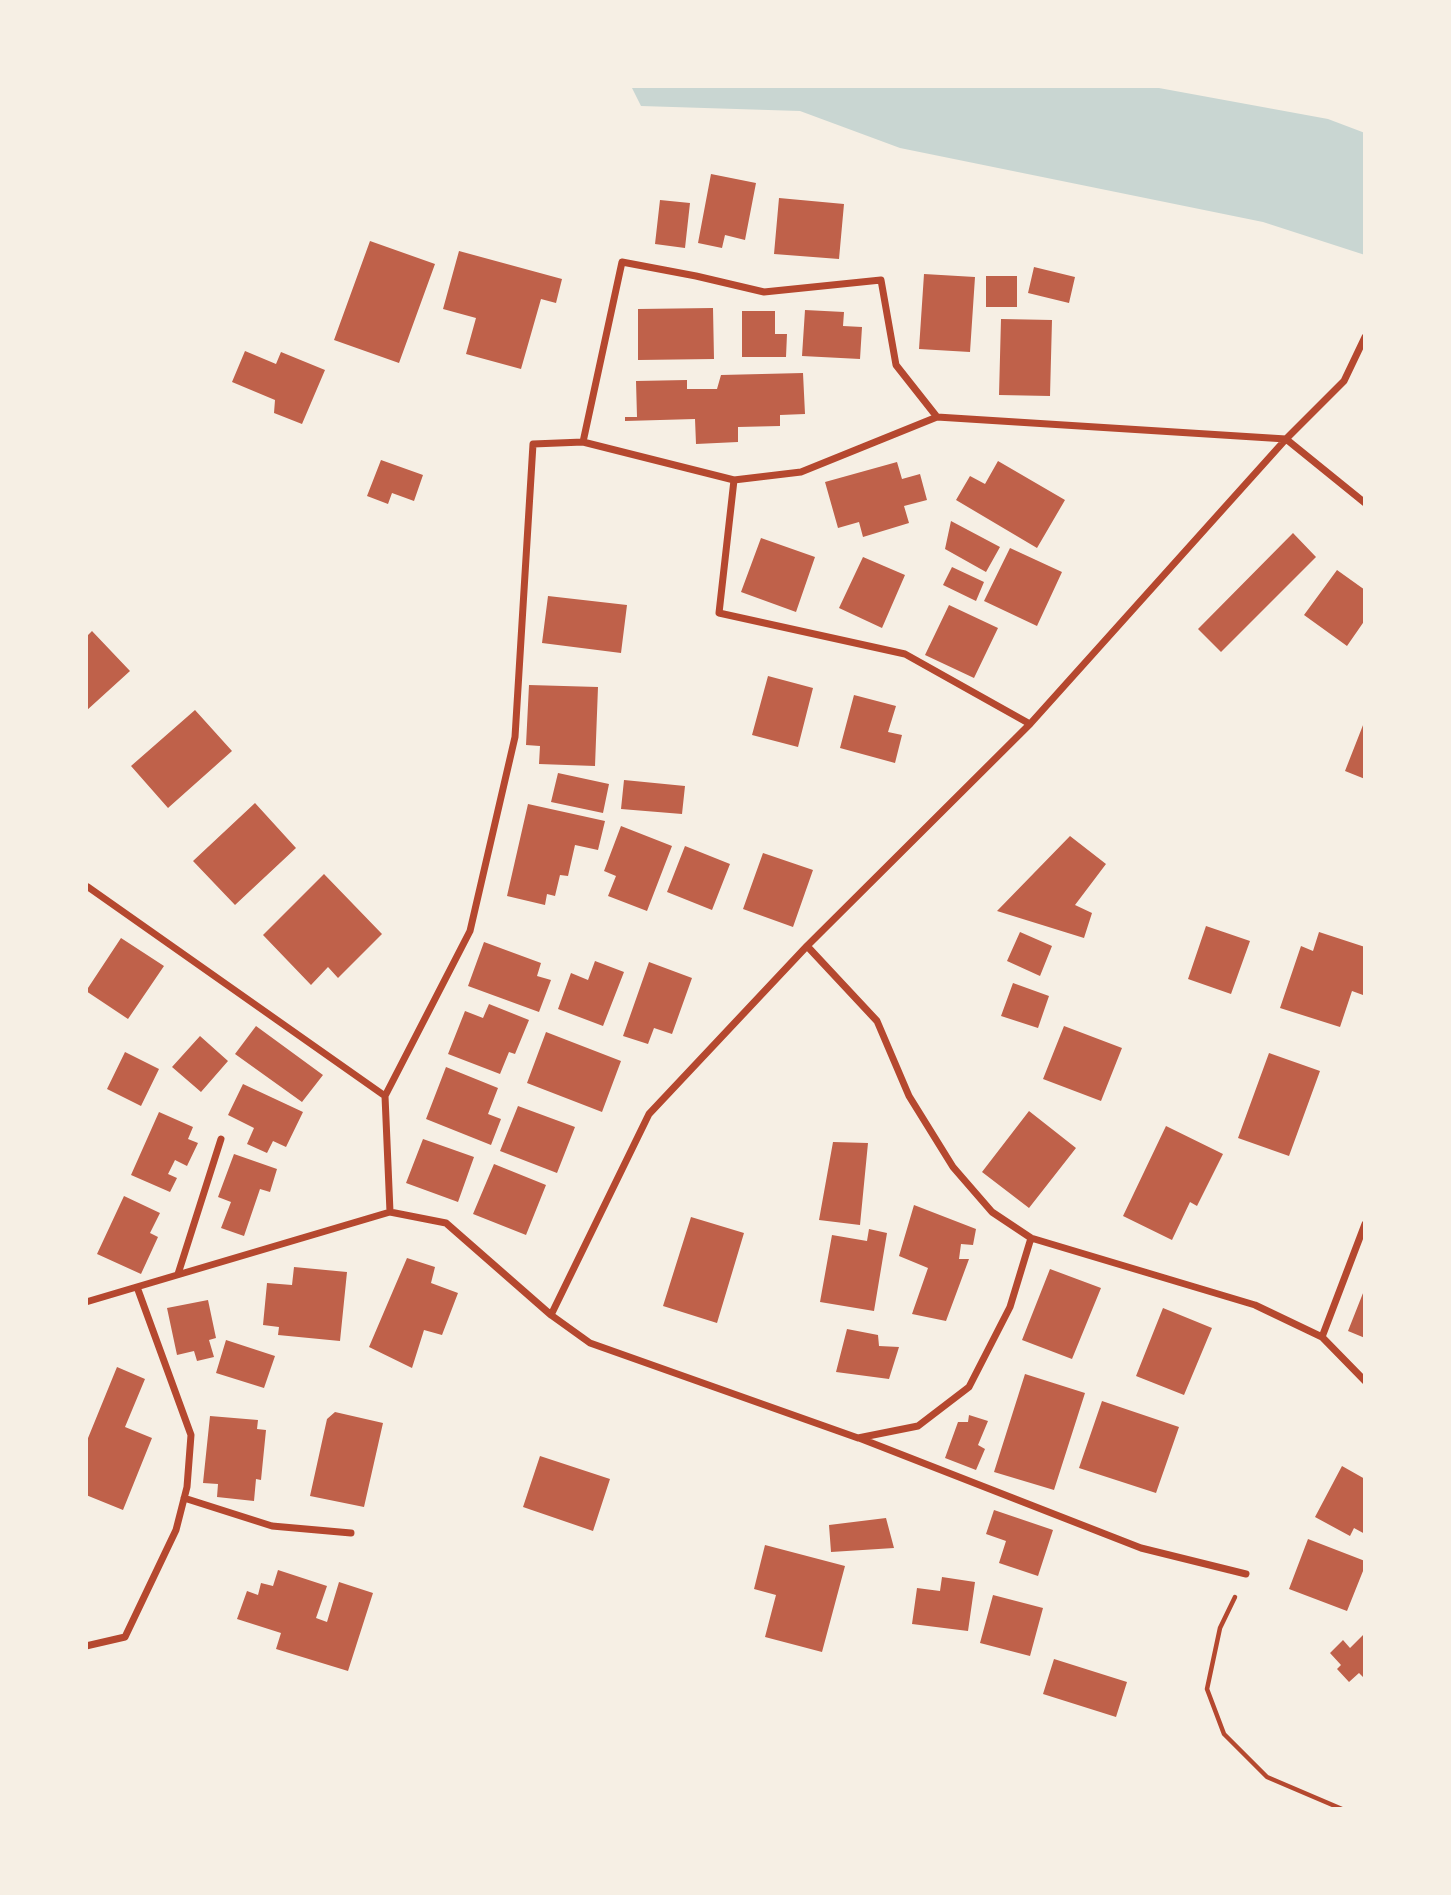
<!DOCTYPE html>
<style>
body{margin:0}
#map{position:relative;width:1451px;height:1895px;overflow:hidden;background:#f6efe4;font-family:Figtree,sans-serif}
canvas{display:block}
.frame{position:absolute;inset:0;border:88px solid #f6efe4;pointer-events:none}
</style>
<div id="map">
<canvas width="1451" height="1895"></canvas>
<div class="frame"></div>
</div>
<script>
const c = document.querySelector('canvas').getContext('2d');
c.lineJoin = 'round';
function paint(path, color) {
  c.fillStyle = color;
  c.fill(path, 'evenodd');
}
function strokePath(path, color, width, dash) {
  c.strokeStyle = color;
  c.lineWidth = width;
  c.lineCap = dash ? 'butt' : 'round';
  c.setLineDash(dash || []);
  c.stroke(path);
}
paint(new Path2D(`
 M 631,86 L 1148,86 L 1328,119 L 1365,133 L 1365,255 L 1263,222 L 900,148 L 800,111 L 641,106 Z`), '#c9d6d2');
paint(new Path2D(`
 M 711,174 L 756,183 L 745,240 L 725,235 L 722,248 L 698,243 Z
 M 779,198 L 844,204 L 839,259 L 774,254 Z
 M 660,200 L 690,203 L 685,248 L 655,244 Z
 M 370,241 L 435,264 L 399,363 L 334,340 Z
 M 459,251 L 562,279 L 556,303 L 541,299 L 521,369 L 466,354 L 476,318 L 443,309 Z
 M 1034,267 L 1075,277 L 1069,303 L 1028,293 Z
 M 924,274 L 975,277 L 970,352 L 919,349 Z
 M 986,276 L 1017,276 L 1017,307 L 986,307 Z
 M 713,308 L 714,359 L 638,360 L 638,309 Z
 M 805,310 L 844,312 L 843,326 L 862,327 L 860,359 L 802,356 Z
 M 742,311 L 775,311 L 775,334 L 787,334 L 786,357 L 742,357 Z
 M 1001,319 L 1052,320 L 1050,396 L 999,395 Z
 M 245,351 L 276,364 L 281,352 L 325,370 L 302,424 L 274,413 L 275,400 L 232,382 Z
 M 803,373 L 805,414 L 780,415 L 780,426 L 738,427 L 738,442 L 696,444 L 695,419 L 625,421 L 625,417 L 637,417 L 636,381 L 687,380 L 687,389 L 717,389 L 721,375 Z
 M 381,460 L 423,475 L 414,501 L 392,493 L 388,504 L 367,496 Z
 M 998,461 L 1065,500 L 1037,548 L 956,500 L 970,476 L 985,484 Z
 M 897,462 L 902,479 L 920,474 L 927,500 L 904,506 L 909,523 L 863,537 L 859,522 L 838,528 L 825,482 Z
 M 951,521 L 1000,547 L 986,572 L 945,549 Z
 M 1293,533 L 1316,557 L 1221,652 L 1198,629 Z
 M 761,538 L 815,557 L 796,612 L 741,592 Z
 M 1010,548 L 1062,572 L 1037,626 L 984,601 Z
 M 863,557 L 905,575 L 882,628 L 839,608 Z
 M 952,567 L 984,582 L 976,601 L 943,585 Z
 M 1337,570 L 1365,590 L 1365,620 L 1347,646 L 1304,615 Z
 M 548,596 L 627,605 L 621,653 L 542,643 Z
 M 949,605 L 998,628 L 974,678 L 925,655 Z
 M 92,631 L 130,671 L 86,711 L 86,637 Z
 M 768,676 L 813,688 L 798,747 L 752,735 Z
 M 529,685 L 598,687 L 595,766 L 539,764 L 540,746 L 526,745 Z
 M 854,695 L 896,706 L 888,732 L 902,735 L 895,763 L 840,748 Z
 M 195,710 L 232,751 L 168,808 L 131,766 Z
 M 1365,720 L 1365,779 L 1345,771 Z
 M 558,773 L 609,784 L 603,813 L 551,802 Z
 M 624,780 L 685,786 L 682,814 L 621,809 Z
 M 255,803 L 296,848 L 235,905 L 193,861 Z
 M 528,804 L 605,821 L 598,850 L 575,845 L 568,876 L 560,875 L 555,896 L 547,894 L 545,905 L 507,896 Z
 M 621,826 L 672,846 L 647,911 L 608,896 L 616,876 L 604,871 Z
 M 1070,836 L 1106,864 L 1075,905 L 1092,913 L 1084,938 L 997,911 Z
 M 685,846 L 730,864 L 712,910 L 667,892 Z
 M 763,853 L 813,870 L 793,927 L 743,909 Z
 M 324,874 L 382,934 L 338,978 L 328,967 L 311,985 L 263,935 Z
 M 1206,926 L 1250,941 L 1231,994 L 1188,979 Z
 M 1020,932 L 1052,946 L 1040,976 L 1007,961 Z
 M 1319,932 L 1365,947 L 1365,987 L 1363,995 L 1352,991 L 1340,1027 L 1280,1008 L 1301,946 L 1313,951 Z
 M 121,938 L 164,966 L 128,1019 L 86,991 Z
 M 484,942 L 541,963 L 537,976 L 551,980 L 539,1012 L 468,986 Z
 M 595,961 L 624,972 L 603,1026 L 558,1009 L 571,973 L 588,980 Z
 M 649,962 L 692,978 L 672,1034 L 654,1028 L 648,1044 L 623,1036 Z
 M 1013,983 L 1049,996 L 1038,1028 L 1001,1016 Z
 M 489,1004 L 529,1020 L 515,1054 L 509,1052 L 500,1074 L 448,1054 L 465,1011 L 483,1018 Z
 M 256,1026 L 323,1075 L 302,1102 L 235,1054 Z
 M 1064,1026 L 1122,1048 L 1101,1101 L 1043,1079 Z
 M 546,1032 L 621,1061 L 602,1112 L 527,1083 Z
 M 200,1036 L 228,1061 L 201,1092 L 172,1067 Z
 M 125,1052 L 159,1069 L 141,1106 L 107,1089 Z
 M 1269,1053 L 1320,1071 L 1289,1156 L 1238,1138 Z
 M 446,1067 L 498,1088 L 488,1114 L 501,1119 L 491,1145 L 426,1119 Z
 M 243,1084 L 303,1112 L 286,1147 L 273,1141 L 267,1153 L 247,1144 L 254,1128 L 228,1115 Z
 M 518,1106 L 575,1127 L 557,1173 L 500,1151 Z
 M 1029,1111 L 1076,1148 L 1029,1208 L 982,1172 Z
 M 159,1112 L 193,1127 L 188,1139 L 198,1143 L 187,1166 L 175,1160 L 168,1174 L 177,1178 L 170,1192 L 131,1175 Z
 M 1166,1126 L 1223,1154 L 1197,1206 L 1190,1202 L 1172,1240 L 1123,1216 Z
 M 423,1139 L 474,1157 L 458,1202 L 406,1183 Z
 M 833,1142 L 868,1143 L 860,1225 L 819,1220 Z
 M 234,1154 L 277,1169 L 270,1192 L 260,1189 L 244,1236 L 221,1228 L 231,1202 L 218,1197 Z
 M 494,1164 L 546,1185 L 526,1235 L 473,1214 Z
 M 124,1196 L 160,1213 L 150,1233 L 158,1237 L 141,1274 L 97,1254 Z
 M 914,1205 L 976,1229 L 973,1245 L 961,1244 L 959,1259 L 969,1259 L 946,1321 L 912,1314 L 928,1268 L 899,1256 Z
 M 691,1217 L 744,1233 L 717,1323 L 663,1306 Z
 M 869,1229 L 887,1233 L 874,1311 L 820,1302 L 832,1235 L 867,1241 Z
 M 407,1258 L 435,1267 L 431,1283 L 458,1293 L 442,1335 L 424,1330 L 412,1368 L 369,1347 Z
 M 294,1267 L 347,1272 L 340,1341 L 278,1335 L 279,1327 L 263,1325 L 267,1283 L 292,1285 Z
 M 1050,1269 L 1101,1288 L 1072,1359 L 1022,1340 Z
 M 1365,1288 L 1365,1338 L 1348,1331 Z
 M 208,1300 L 216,1338 L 209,1340 L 214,1357 L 197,1361 L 194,1351 L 177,1355 L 167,1308 Z
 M 1163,1308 L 1212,1328 L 1184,1395 L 1136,1376 Z
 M 847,1329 L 878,1335 L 879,1346 L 899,1347 L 889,1379 L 836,1372 Z
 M 226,1340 L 275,1356 L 264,1388 L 216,1373 Z
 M 117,1367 L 145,1379 L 125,1427 L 152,1438 L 123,1510 L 86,1495 L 86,1443 Z
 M 1025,1374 L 1085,1393 L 1054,1490 L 994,1472 Z
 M 1102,1401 L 1179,1427 L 1156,1493 L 1079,1468 Z
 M 335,1412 L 383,1423 L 364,1507 L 310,1496 L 327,1419 Z
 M 969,1415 L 988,1421 L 978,1445 L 985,1449 L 976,1470 L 945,1458 L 958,1422 L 968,1422 Z
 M 210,1416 L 258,1420 L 257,1429 L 266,1430 L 261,1480 L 256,1479 L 254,1501 L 217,1497 L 218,1484 L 203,1483 Z
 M 540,1456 L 610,1479 L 593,1531 L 523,1507 Z
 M 1342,1466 L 1365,1479 L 1365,1534 L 1354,1528 L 1350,1536 L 1315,1517 Z
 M 994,1510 L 1053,1530 L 1038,1576 L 999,1563 L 1006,1541 L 986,1534 Z
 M 886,1518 L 894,1548 L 831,1552 L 829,1525 Z
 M 1308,1539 L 1365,1561 L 1365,1566 L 1347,1611 L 1289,1589 Z
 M 765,1545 L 845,1566 L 822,1652 L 765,1637 L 776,1595 L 754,1589 Z
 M 278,1570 L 327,1586 L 316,1618 L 327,1622 L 339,1582 L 373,1593 L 348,1671 L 276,1649 L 281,1633 L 237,1619 L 247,1591 L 258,1595 L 261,1583 L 273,1586 Z
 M 942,1577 L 975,1582 L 968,1631 L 912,1624 L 917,1588 L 940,1591 Z
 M 993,1595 L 1043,1608 L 1030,1656 L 980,1643 Z
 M 1365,1633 L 1365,1679 L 1359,1673 L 1349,1682 L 1337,1669 L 1341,1665 L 1330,1653 L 1343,1640 L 1350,1648 Z
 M 1054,1659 L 1127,1682 L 1116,1717 L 1043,1694 Z`), '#bf614a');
strokePath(new Path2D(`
 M 1235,1597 L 1220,1628 L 1207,1689 L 1224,1734 L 1267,1777 L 1342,1809`), '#b5482f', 4.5);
strokePath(new Path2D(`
 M 583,442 L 622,262 L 696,276 L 764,292 L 881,280 L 896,365 L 937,417
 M 734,480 L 719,613 L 905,654 L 1030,724
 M 88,887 L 385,1096
 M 807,946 L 877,1021 L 909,1096 L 953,1167 L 992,1212 L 1031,1238 L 1255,1305 L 1322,1337 L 1365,1381
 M 390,1212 L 385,1096 L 470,931 L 515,737 L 533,444 L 583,442 L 734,480 L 801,472 L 937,417 L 1286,439 L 1365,503
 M 178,1274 L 221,1139
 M 86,1302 L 390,1212 L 446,1223 L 551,1315 L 590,1343 L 858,1438 L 918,1426 L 969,1387 L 1010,1307 L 1031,1238
 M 551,1315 L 649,1114 L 807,946 L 1030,724 L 1286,439 L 1344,381 L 1365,337
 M 1322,1337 L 1365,1224
 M 859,1438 L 1141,1548 L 1246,1574
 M 184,1498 L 272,1526 L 351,1533
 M 86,1646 L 125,1637 L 176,1530 L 187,1487 L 191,1435 L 137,1287`), '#b5482f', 7);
</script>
